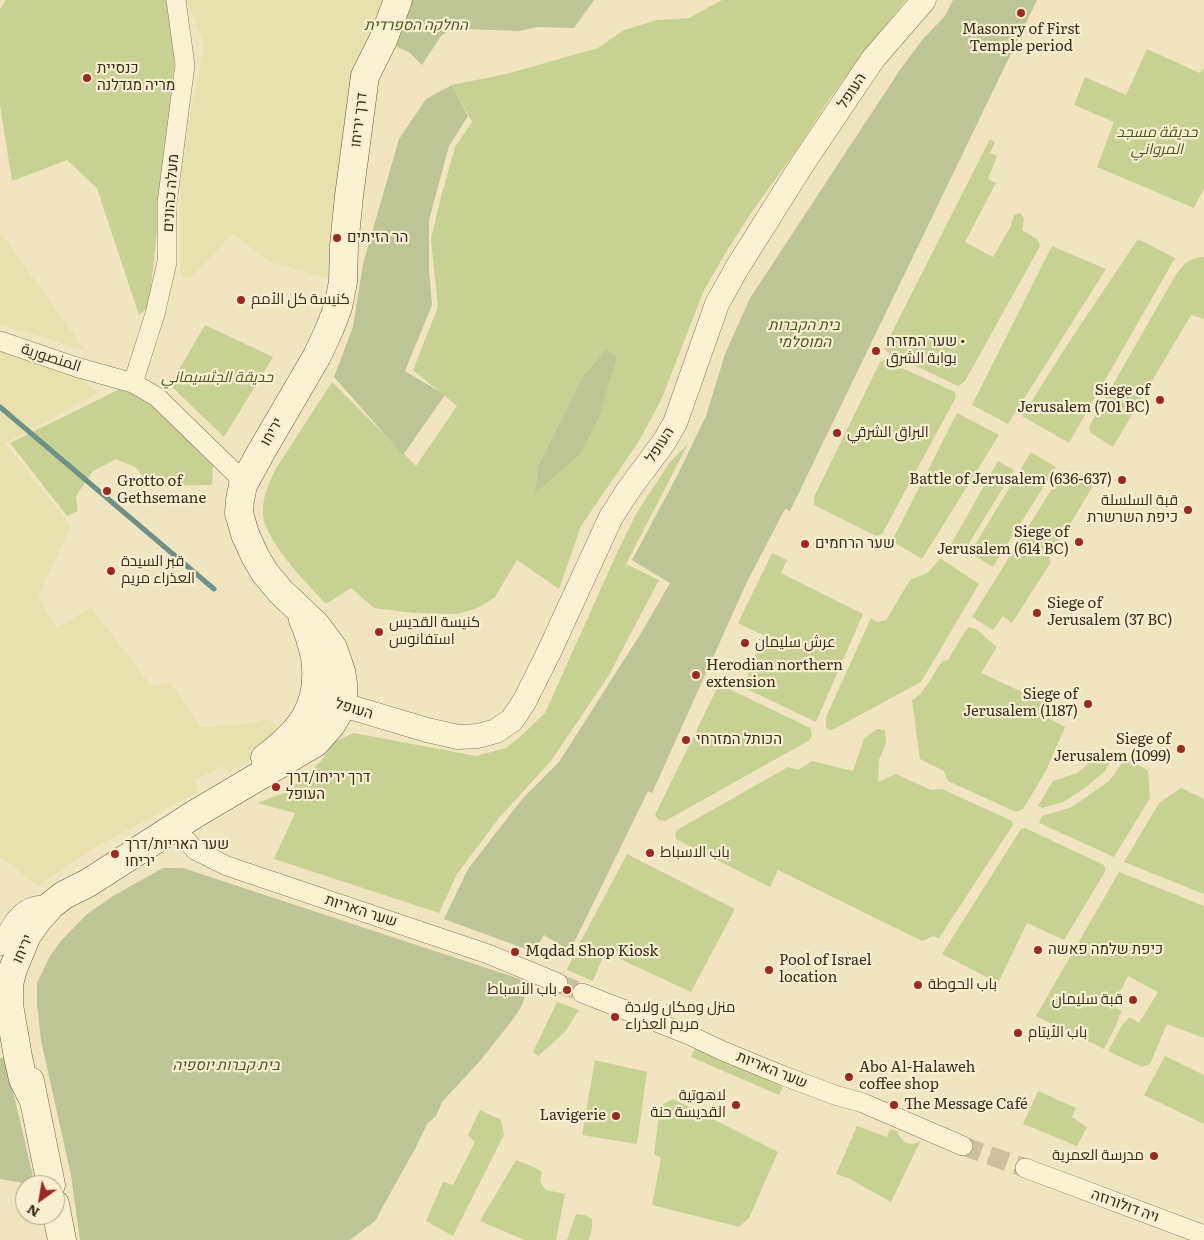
<!DOCTYPE html>
<meta charset="utf-8">
<style>
body{margin:0}
#map{position:relative;width:1204px;height:1240px;overflow:hidden;background:#f1e5c0;font-family:Literata,serif}
canvas{display:block}
.north{position:absolute;left:15px;top:1175px;width:50px;height:50px;box-sizing:border-box;background:#f8efd1;border:1px solid #aca189;border-radius:50%;rotate:212deg;font-size:14px;font-weight:700;line-height:20px;text-align:center;color:#3b2c1c}
.north::after{content:'';display:block;margin:auto;width:18px;height:22px;background:#a02721;clip-path:polygon(50% 0,100% 100%,50% 72%,0 100%)}
</style>
<div id="map">
<canvas width="1204" height="1240"></canvas>
<div class="north">N</div>
</div>
<script>
const c = document.querySelector('canvas').getContext('2d');
c.lineJoin = 'round';
function paint(path, color) {
  c.fillStyle = color;
  c.fill(path, 'evenodd');
}
function strokePath(path, color, width, dash) {
  c.strokeStyle = color;
  c.lineWidth = width;
  c.lineCap = dash ? 'butt' : 'round';
  c.setLineDash(dash || []);
  c.stroke(path);
}
function label(font, color, halo, rows, align = 'center') {
  c.font = font + ' Literata,Cairo,Heebo,serif';
  c.lineWidth = 4.5;
  c.setLineDash([]);
  c.textBaseline = 'middle';
  c.strokeStyle = halo;
  c.fillStyle = color;
  for (const [text, x, y, turn = 0] of rows) {
    c.save();
    c.translate(x, y);
    c.rotate((+turn || 0) * Math.PI / 180);
    c.textAlign = isNaN(turn) ? turn : align;
    if (halo) c.strokeText(text, 0, 0);
    c.fillText(text, 0, 0);
    c.restore();
  }
}
paint(new Path2D(`
 M 186,0 L 386,0 L 333,280 L 271,262 L 232,234 L 191,278 L 181,276 L 180,172 L 204,44 Z
 M 0,232 L 85,350 L 0,324 Z
 M 0,350 L 76,374 L 99,393 L 5,443 L 71,526 L 38,597 L 57,628 L 91,607 L 152,687 L 170,682 L 201,727 L 249,724 L 266,719 L 287,730 L 251,760 L 229,772 L 222,766 L 195,780 L 199,791 L 89,851 L 38,886 L 0,856 Z`), '#e8e1ad');
paint(new Path2D(`
 M 6,0 L 168,0 L 175,59 L 149,306 L 139,315 L 97,188 L 67,160 L 12,181 L 0,105 L 0,9 Z
 M 722,0 L 906,0 L 864,52 L 830,98 L 797,149 L 749,216 L 728,249 L 704,290 L 662,398 L 639,441 L 581,526 L 559,589 L 517,560 L 495,597 L 480,607 L 458,614 L 414,613 L 374,608 L 351,588 L 326,604 C 308,585 264,540 263,514 C 262,498 269,483 275,470 L 332,382 L 416,466 L 457,406 L 413,370 L 438,307 L 431,239 L 441,197 L 455,147 L 472,122 L 452,85 L 506,74 L 598,48 L 624,30 L 657,20 L 689,18 Z
 M 1147,49 L 1200,73 L 1204,68 L 1204,188 L 1194,208 L 1097,167 L 1114,122 L 1074,105 L 1085,77 L 1126,95 Z
 M 990,139 L 995,142 L 990,153 L 997,156 L 988,179 L 996,183 L 965,242 L 993,257 L 1010,228 L 1014,215 L 1020,213 L 1024,218 L 1022,230 L 1037,239 L 1040,246 L 965,381 L 958,386 L 888,353 L 884,348 Z
 M 1138,239 L 1175,258 L 1069,443 L 1022,416 L 1073,336 Z
 M 1052,246 L 1106,269 L 1008,424 L 972,405 Z
 M 1204,257 L 1204,319 L 1191,315 L 1113,447 L 1091,433 L 1089,428 L 1091,423 L 1175,276 C 1184,264 1188,258 1204,257 Z
 M 205,325 L 273,357 L 224,437 L 170,385 Z
 M 884,360 L 955,392 L 956,397 L 882,534 L 876,536 L 814,505 L 814,497 L 880,362 Z
 M 124,387 L 152,401 L 213,465 L 212,485 L 148,486 L 137,468 L 116,459 L 93,471 L 76,496 L 78,511 L 67,516 L 10,443 Z
 M 957,413 L 999,435 L 922,559 L 892,541 Z
 M 688,444 L 626,564 L 659,580 L 609,675 L 551,761 L 499,818 L 457,874 L 439,913 L 274,859 L 295,813 L 257,803 L 289,791 L 321,761 L 334,742 L 354,733 L 476,756 L 506,748 L 522,735 L 545,713 L 616,555 L 636,514 L 670,462 Z
 M 1031,452 L 1056,467 L 993,567 L 970,553 Z
 M 998,461 L 1014,470 L 963,553 L 950,546 Z
 M 1067,471 L 1093,486 L 1049,559 L 1051,562 L 1012,623 L 1003,616 L 993,630 L 972,617 L 1061,474 Z
 M 772,553 L 787,560 L 781,573 L 863,614 L 816,722 L 749,690 L 746,681 L 751,664 L 765,636 L 738,623 Z
 M 940,558 L 979,584 L 921,682 L 834,729 L 830,730 L 826,727 L 826,717 L 871,618 L 877,622 L 886,620 L 910,580 L 929,572 Z
 M 969,627 L 976,629 L 997,647 L 981,673 L 1055,707 L 1050,719 L 1065,727 L 1046,771 L 1023,809 L 1016,812 L 948,781 L 944,771 L 920,759 L 912,700 C 923,696 935,671 942,661 L 948,660 L 964,633 Z
 M 719,684 L 810,728 L 812,734 L 810,740 L 665,821 L 659,820 L 655,815 Z
 M 877,729 L 885,730 L 886,743 L 879,760 L 878,782 L 896,774 L 931,790 L 942,789 L 1012,821 L 1013,825 L 939,938 L 933,936 L 922,941 L 778,870 L 770,887 L 676,839 L 675,834 L 677,830 L 788,767 L 798,770 L 812,761 L 853,771 L 864,739 Z
 M 1096,750 L 1113,757 L 1105,771 L 1085,788 L 1063,802 L 1043,808 L 1038,806 L 1053,781 L 1077,773 L 1087,765 Z
 M 1125,759 L 1148,770 L 1150,798 L 1114,857 L 1039,823 L 1042,816 L 1072,807 L 1109,781 Z
 M 1181,788 L 1204,799 L 1204,894 L 1124,862 L 1159,803 Z
 M 1025,828 L 1104,865 L 1106,870 L 1064,940 L 1027,923 L 998,983 L 942,954 L 1021,829 Z
 M 627,854 L 735,909 L 691,992 L 605,952 L 593,981 L 567,970 L 573,956 Z
 M 1119,872 L 1204,906 L 1204,1038 L 1167,1024 L 1150,1064 L 1142,1067 L 1108,1051 L 1124,1022 L 1125,1023 L 1129,1017 L 1139,1023 L 1158,992 L 1128,976 L 1113,1005 L 1122,1012 L 1118,1018 L 1119,1019 L 1104,1049 L 1036,1016 Z
 M 557,1002 L 579,1010 L 564,1033 L 538,1056 L 533,1052 Z
 M 695,1049 L 783,1086 L 779,1095 L 691,1057 Z
 M 1165,1056 L 1204,1075 L 1204,1124 L 1144,1095 Z
 M 595,1060 L 647,1072 L 637,1144 L 582,1135 Z
 M 1038,1091 L 1076,1108 L 1072,1117 L 1087,1127 L 1077,1146 L 1023,1124 Z
 M 673,1099 L 778,1152 L 749,1218 L 739,1227 L 652,1205 L 661,1158 L 654,1154 L 660,1106 Z
 M 480,1110 L 501,1120 L 504,1135 L 453,1236 L 426,1221 L 443,1182 L 453,1185 L 475,1142 L 468,1135 Z
 M 857,1126 L 887,1137 L 890,1129 L 897,1131 C 901,1142 911,1148 921,1140 L 891,1202 L 848,1178 L 836,1174 Z
 M 516,1160 C 524,1164 535,1166 542,1172 L 540,1182 L 546,1190 L 565,1194 L 556,1240 L 524,1240 L 480,1221 Z
 M 576,1214 L 585,1215 L 592,1219 L 592,1228 L 589,1240 L 567,1240 Z`), '#c6d193');
paint(new Path2D(`
 M 399,0 L 594,0 L 574,28 L 537,27 L 520,31 L 464,29 L 451,29 L 441,36 L 422,65 L 409,52 L 399,48 L 391,42 Z
 M 953,0 L 1037,0 L 790,511 L 785,509 L 746,584 L 652,793 L 648,791 L 570,951 L 544,935 L 534,952 L 444,919 L 468,869 L 523,798 L 559,762 L 643,630 L 670,583 L 632,560 L 677,476 L 706,416 L 725,354 L 750,298 L 900,70 L 922,40 L 945,16 Z
 M 452,85 L 468,116 L 449,146 L 429,220 L 429,268 L 432,305 L 405,371 L 445,395 L 403,455 L 334,377 L 353,327 L 363,264 L 399,139 L 426,99 Z
 M 605,350 L 617,357 L 599,417 L 580,454 L 535,493 L 539,465 L 583,376 L 594,365 Z
 M 163,868 L 183,868 L 526,981 L 520,992 L 525,997 L 521,1007 L 514,1018 L 480,1061 L 442,1102 L 436,1116 L 427,1124 L 416,1147 L 375,1221 L 350,1240 L 80,1240 L 71,1175 L 41,1040 L 37,1004 L 37,983 L 50,956 L 60,942 L 87,914 L 113,896 Z
 M 0,1058 L 5,1058 L 20,1121 L 35,1185 L 0,1179 Z`), '#bcc593');
strokePath(new Path2D(`
 M 0,407 L 214,589`), '#6a928a', 5);
strokePath(new Path2D(`
 M 558,983 L 582,993
 M 963,1146 L 1025,1168`), '#cdc09f', 19, [19, 9]);
const minor = new Path2D(`
 M 0,341 L 76,367 L 133,383 L 157,397 L 236,474 L 243,485
 M 133,383 L 155,314 L 167,262 L 167,203 L 185,65 L 176,0
 M 172,828 L 188,842 L 195,850 L 227,866 L 488,954 L 558,983
 M 0,946 C 8,931 17,910 35,906 C 40,905 46,905 51,905
 M 582,993 L 689,1035 L 723,1051 L 784,1076 L 835,1095 L 863,1103 L 963,1146
 M 1025,1168 L 1204,1235`);
const tertiary = new Path2D(`
 M 323,699 L 427,730 L 458,737 L 478,736 L 496,731 L 512,720 L 524,702 L 549,652 L 611,517 L 627,492 L 664,442 L 675,423 L 717,304 L 737,268 L 803,163 L 873,59 L 924,0`);
const secondary = new Path2D(`
 M 265,758 C 301,731 322,706 315,657 C 312,644 309,632 303,620
 M 30,1081 L 51,1185
 M 33,1099 L 23,1079 L 18,1057 L 9,1005 L 9,984 L 13,969 L 27,935 L 37,921 L 51,905 L 64,895 L 88,883 L 195,814 L 315,743 L 331,725 L 337,715 L 341,705 L 343,695 L 343,684 L 341,671 L 333,648 L 316,625 L 281,592 L 265,573 L 255,556 L 245,534 L 239,513 L 240,500 L 243,485 L 248,476 L 261,452 L 317,356 L 330,328 L 338,307 L 343,282 L 344,246 L 349,196 L 365,76 L 383,40 L 398,0
 M 55,1204 L 62,1240`);
strokePath(minor, '#8c7657', 20);
strokePath(tertiary, '#8c7657', 25);
strokePath(secondary, '#6e573a', 29);
strokePath(minor, '#fbf2d4', 19);
strokePath(tertiary, '#fbf2d4', 24);
strokePath(secondary, '#fbf2d4', 28);
for (const [x, y, r, color] of [
 [1021,13,5,"#a02721"],
 [87,78,5,"#a02721"],
 [337,238,5,"#a02721"],
 [241,300,5,"#a02721"],
 [876,351,5,"#a02721"],
 [1160,400,5,"#a02721"],
 [837,433,5,"#a02721"],
 [1122,480,5,"#a02721"],
 [107,491,5,"#a02721"],
 [1188,510,5,"#a02721"],
 [1079,542,5,"#a02721"],
 [805,544,5,"#a02721"],
 [111,571,5,"#a02721"],
 [1037,613,5,"#a02721"],
 [379,632,5,"#a02721"],
 [745,643,5,"#a02721"],
 [696,675,5,"#a02721"],
 [1088,704,5,"#a02721"],
 [686,740,5,"#a02721"],
 [1181,749,5,"#a02721"],
 [276,787,5,"#a02721"],
 [650,853,5,"#a02721"],
 [115,854,5,"#a02721"],
 [1038,950,5,"#a02721"],
 [515,952,5,"#a02721"],
 [769,970,5,"#a02721"],
 [918,985,5,"#a02721"],
 [567,990,5,"#a02721"],
 [1133,1000,5,"#a02721"],
 [615,1017,5,"#a02721"],
 [1018,1033,5,"#a02721"],
 [849,1077,5,"#a02721"],
 [736,1105,5,"#a02721"],
 [894,1105,5,"#a02721"],
 [616,1116,5,"#a02721"],
 [1154,1156,5,"#a02721"]
]) {
  const dot = new Path2D();
  dot.arc(x, y, r, 0, 2 * Math.PI);
  c.fillStyle = color;
  c.fill(dot);
  strokePath(dot, '#f8efd1', 2);
}
label('italic 15px', '#485921', '#f8efd1', [
 ["החלקה הספרדית",416,26],
 ["حديقة مسجد",1157,133],
 ["المرواني",1157,150],
 ["בית הקברות",804,326],
 ["המוסלמי",804,343],
 ["حديقة الجثسيماني",217,378],
 ["בית קברות יוספיה",226,1066]
]);
label('15px', '#3b2c1c', '#f8efd1', [
 ["Masonry of First",1021,30,"center"],
 ["Temple period",1021,47,"center"],
 ["כנסיית",97,69],
 ["מריה מגדלנה",97,86],
 ["הר הזיתים",347,238],
 ["كنيسة كل الأمم",251,300],
 ["שער המזרח •",886,342],
 ["بوابة الشرق",886,359],
 ["Siege of",1150,391,"right"],
 ["Jerusalem (701 BC)",1150,408,"right"],
 ["البراق الشرقي",847,433],
 ["Battle of Jerusalem (636-637)",1112,480,"right"],
 ["Grotto of",117,482],
 ["Gethsemane",117,499],
 ["قبة السلسلة",1178,501,"right"],
 ["כיפת השרשרת",1178,518,"right"],
 ["Siege of",1069,533,"right"],
 ["Jerusalem (614 BC)",1069,550,"right"],
 ["שער הרחמים",815,544],
 ["قبر السيدة",121,562],
 ["العذراء مريم",121,579],
 ["Siege of",1047,604],
 ["Jerusalem (37 BC)",1047,621],
 ["كنيسة القديس",389,623],
 ["استفانوس",389,640],
 ["عرش سليمان",755,643],
 ["Herodian northern",706,666],
 ["extension",706,683],
 ["Siege of",1078,695,"right"],
 ["Jerusalem (1187)",1078,712,"right"],
 ["הכותל המזרחי",696,740],
 ["Siege of",1171,740,"right"],
 ["Jerusalem (1099)",1171,757,"right"],
 ["דרך יריחו/דרך",286,778],
 ["העופל",286,795],
 ["שער האריות/דרך",125,845],
 ["יריחו",125,862],
 ["باب الاسباط",660,853],
 ["כיפת שלמה פאשה",1048,950],
 ["Mqdad Shop Kiosk",525,952],
 ["Pool of Israel",779,961],
 ["location",779,978],
 ["باب الحوطة",928,985],
 ["باب الأسباط",557,990,"right"],
 ["قبة سليمان",1123,1000,"right"],
 ["منزل ومكان ولادة",625,1008],
 ["مريم العذراء",625,1025],
 ["باب الأيتام",1028,1033],
 ["Abo Al-Halaweh",859,1068],
 ["coffee shop",859,1085],
 ["لاهوتية",726,1096,"right"],
 ["القديسة حنة",726,1113,"right"],
 ["The Message Café",904,1105],
 ["Lavigerie",606,1116,"right"],
 ["مدرسة العمرية",1144,1156,"right"]
], 'left');
label('15px', '#3b2c1c', '#f8efd1', [
 ["העופל",852,91,-56],
 ["דרך יריחו",359,120,-83],
 ["מעלה כהונים",171,193,-86],
 ["المنصورية",51,358,18],
 ["יריחו",272,432,-60],
 ["העופל",660,445,-57],
 ["העופל",354,709,17],
 ["שער האריות",361,911,18],
 ["יריחו",23,949,-66],
 ["שער האריות",772,1070,22],
 ["ויה דולורוזה",1125,1206,20]
]);
</script>
